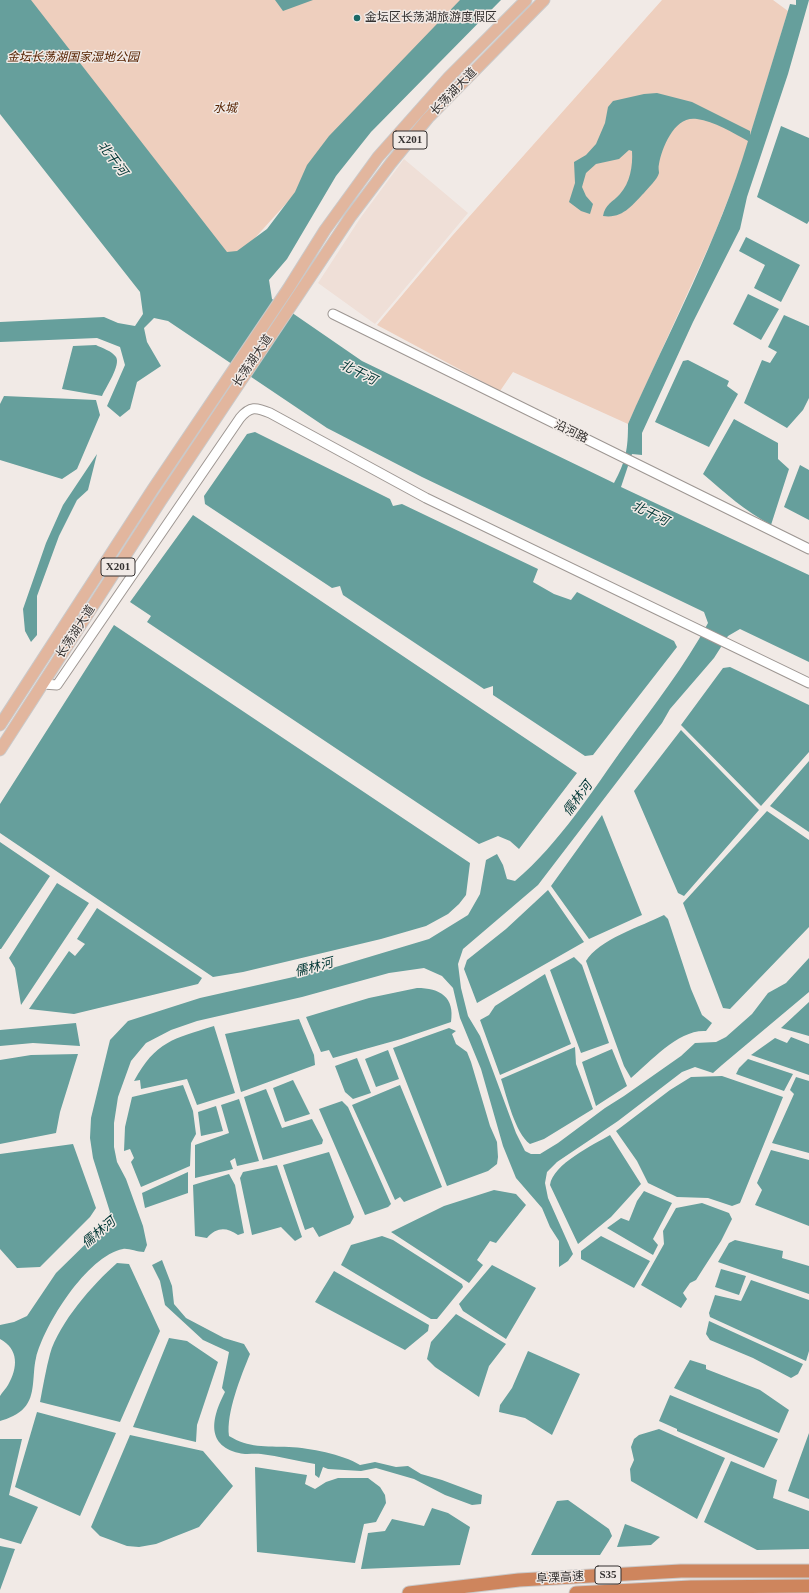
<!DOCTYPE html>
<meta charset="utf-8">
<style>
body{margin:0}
canvas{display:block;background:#f1eae6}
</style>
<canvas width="809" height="1593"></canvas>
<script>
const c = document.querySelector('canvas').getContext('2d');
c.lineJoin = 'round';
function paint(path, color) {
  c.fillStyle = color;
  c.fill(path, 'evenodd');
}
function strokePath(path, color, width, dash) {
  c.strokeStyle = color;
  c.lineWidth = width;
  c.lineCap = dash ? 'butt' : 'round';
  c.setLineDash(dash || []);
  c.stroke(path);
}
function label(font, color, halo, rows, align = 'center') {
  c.font = font + ' "Times New Roman","Noto Sans SC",serif';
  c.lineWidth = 3;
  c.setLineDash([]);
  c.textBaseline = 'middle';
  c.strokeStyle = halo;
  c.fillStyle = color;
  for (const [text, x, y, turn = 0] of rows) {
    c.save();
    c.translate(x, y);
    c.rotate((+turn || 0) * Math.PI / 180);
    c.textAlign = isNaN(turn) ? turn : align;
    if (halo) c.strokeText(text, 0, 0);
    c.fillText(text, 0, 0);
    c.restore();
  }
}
paint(new Path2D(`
 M 404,159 L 468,213 L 375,324 L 318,283 L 361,217 Z`), '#efdfd7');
paint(new Path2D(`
 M 0,0 L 470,0 L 226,270 Z
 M 662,0 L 773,0 L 788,11 L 740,169 L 714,235 L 628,424 L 513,372 L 500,391 L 377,325 L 452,236 Z`), '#eecfbe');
paint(new Path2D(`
 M 0,0 L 31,0 L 227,252 L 237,251 L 267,229 L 295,192 L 307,165 L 329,136 L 460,0 L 501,0 L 371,132 L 336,176 L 287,259 L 269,280 L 272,299 L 362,361 L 614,483 C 626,461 628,449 628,424 C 669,331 719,239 748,141 C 733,133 714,121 697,119 C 675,115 662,147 659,164 C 658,167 659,171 659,173 C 657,180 648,188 644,193 C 632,205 623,219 603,216 C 605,204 613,202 620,194 C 630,183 633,166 632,151 L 629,150 L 619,159 L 596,164 L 586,173 L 582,187 L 586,196 L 593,204 L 590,214 L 581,211 L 569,202 L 575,183 L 574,162 L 586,155 L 596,144 L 605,123 L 608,107 L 613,101 L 644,94 L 657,93 L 692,102 L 750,131 L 750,135 L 790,4 L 796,5 L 796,0 L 809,0 L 788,74 L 747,197 L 740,229 L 693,322 L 642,433 L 642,455 L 632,454 L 621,487 L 809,575 L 809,662 L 740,629 L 728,636 L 714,658 L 670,709 L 662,723 L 538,885 L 463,949 L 458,964 L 461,988 L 468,1016 L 480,1036 L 516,1133 L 525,1151 L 531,1154 L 540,1154 L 558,1143 L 605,1108 L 624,1096 L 681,1056 L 695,1043 L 716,1042 L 726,1037 L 752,1014 L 768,993 L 786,983 L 809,958 L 809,992 L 722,1065 L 713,1073 L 695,1067 L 682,1072 L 618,1121 L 557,1162 L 547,1172 L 545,1183 L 548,1198 L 573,1254 L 568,1261 L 559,1267 L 559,1241 L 550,1227 L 542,1208 L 516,1178 L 503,1146 L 481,1069 L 460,1018 L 453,988 L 442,976 L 424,968 L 389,973 L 302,997 L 197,1021 L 171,1030 L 146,1043 L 131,1061 L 118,1097 L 114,1123 L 114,1147 L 117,1162 L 126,1179 L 143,1226 L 147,1245 L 144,1252 C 137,1252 128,1248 123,1249 C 87,1256 44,1325 36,1358 C 32,1374 36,1396 24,1408 C 19,1414 8,1419 0,1421 C 0,1414 0,1402 0,1396 C 2,1392 6,1389 8,1385 C 18,1368 19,1349 0,1339 L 0,1325 L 14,1322 L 27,1316 L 56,1273 L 106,1224 L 110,1212 L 93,1158 L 90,1138 L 91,1118 L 110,1040 L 128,1021 L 200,998 L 329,969 L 429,939 L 468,915 L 480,894 L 486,860 L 497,854 L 503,865 L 507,879 L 515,881 C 560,843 592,791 626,744 C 654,705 685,666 708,623 L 704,612 L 422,477 L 327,428 L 168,321 L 154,318 L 144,328 L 147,342 L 161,366 L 137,382 L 130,409 L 120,417 L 107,406 L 125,365 L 120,347 L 97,338 L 0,342 L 0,322 L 104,317 L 118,323 L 135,326 L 143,314 L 140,292 L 0,114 Z
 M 275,0 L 313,0 L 283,11 Z
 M 781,126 L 809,138 L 809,221 L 807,224 L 757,197 Z
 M 746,237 L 800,265 L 781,302 L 754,288 L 765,265 L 739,251 Z
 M 748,294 L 779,309 L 761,340 L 733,324 Z
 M 784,315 L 809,326 L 809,398 L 803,410 L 787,428 L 744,403 L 762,360 L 770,363 L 777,352 L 768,347 Z
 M 96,345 C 102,348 112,351 116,357 C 121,365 106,387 102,396 L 62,389 L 73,346 Z
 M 688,360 L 729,381 L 727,386 L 738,394 L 709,447 L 655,422 L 683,361 Z
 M 4,396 L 96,400 L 100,415 L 77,469 L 62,479 L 0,460 L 0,404 Z
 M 734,419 L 778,443 L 778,459 L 789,469 L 771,525 C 745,511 725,493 703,474 Z
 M 255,432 L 390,499 L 393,506 L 402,504 L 538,569 L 533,582 L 554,594 L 571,600 L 577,592 L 674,641 L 677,647 L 593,755 L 585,756 L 493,695 L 493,686 L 484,689 L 343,595 L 340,586 L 332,588 L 205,504 L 204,496 L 247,434 Z
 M 97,454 L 88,490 L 77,500 L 59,536 L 37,596 L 37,635 L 31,642 L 25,631 L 23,609 L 46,543 L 63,505 Z
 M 800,465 L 809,470 L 809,520 L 784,507 Z
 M 193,515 L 577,773 L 519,849 L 510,841 L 498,836 L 479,844 L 147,622 L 151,616 L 130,602 Z
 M 114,625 L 470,863 L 466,895 L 459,904 L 448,914 L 426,926 L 381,939 L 243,972 L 213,977 L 0,833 L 0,804 Z
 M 730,667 L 809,705 L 809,752 L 761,806 L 681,725 L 723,668 Z
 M 681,730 L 759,810 L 684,896 L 678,893 L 634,791 Z
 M 809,761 L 809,832 L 770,806 Z
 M 767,811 L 809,840 L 809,927 L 730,1009 L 723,1008 L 683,903 Z
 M 602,815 L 642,915 L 589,939 L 551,886 Z
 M 0,842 L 50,876 L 1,949 L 0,949 Z
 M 57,883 L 89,903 L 21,1005 L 15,968 L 9,958 Z
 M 548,890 L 584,942 L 477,1003 L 464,969 L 467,960 L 506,929 Z
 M 97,908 L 202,978 L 198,984 L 74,1014 L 29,1009 L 69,951 L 75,956 L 85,944 L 77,939 Z
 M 664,915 L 668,919 L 691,989 L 702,1015 L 712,1023 L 706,1031 C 679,1029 651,1061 631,1078 L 624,1066 L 586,961 C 598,940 642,926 664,915 Z
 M 574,957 L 582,965 L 609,1043 L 581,1053 L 550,970 Z
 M 545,974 L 571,1044 L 500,1075 L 480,1020 L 489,1015 L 495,1006 Z
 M 417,988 C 440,988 455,997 451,1022 L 401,1039 L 333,1058 L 329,1050 L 321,1052 L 306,1017 L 369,998 Z
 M 809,1002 L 809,1036 L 781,1028 Z
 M 299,1019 L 314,1055 L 315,1065 L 241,1092 L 225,1034 Z
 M 76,1023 L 80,1046 L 33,1043 L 0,1046 L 0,1030 Z
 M 214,1026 L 235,1093 L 197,1105 L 187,1079 L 141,1089 L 140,1080 L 134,1081 C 156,1041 173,1039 214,1026 Z
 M 449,1028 L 456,1031 L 452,1034 L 456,1044 L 467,1052 L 471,1062 L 490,1126 L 497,1142 L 498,1157 L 497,1164 L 488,1171 L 447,1186 L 393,1048 Z
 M 791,1037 L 809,1044 L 809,1075 L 751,1055 L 775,1038 L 787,1043 Z
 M 575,1047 L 576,1064 L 593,1109 L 544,1139 L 530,1144 C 515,1133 507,1097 501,1079 Z
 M 612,1049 L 627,1086 L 596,1106 L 582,1062 Z
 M 388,1050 L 399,1079 L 376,1087 L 365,1059 Z
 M 78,1054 L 60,1112 L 56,1133 L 0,1144 L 0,1060 L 31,1055 Z
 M 357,1058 L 371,1093 L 353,1099 L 345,1092 L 335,1066 Z
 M 748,1059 L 793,1074 L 784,1091 L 736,1074 L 739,1068 Z
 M 722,1076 L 783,1097 L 740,1203 L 732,1206 L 708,1198 L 677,1197 L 648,1183 L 637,1161 L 616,1131 L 670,1090 L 691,1077 Z
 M 796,1077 L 809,1081 L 809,1153 L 772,1143 L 794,1094 L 790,1090 Z
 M 293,1080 L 310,1114 L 285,1122 L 273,1088 Z
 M 183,1085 L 193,1111 L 196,1134 L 191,1143 L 190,1166 L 141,1187 L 131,1162 L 134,1158 L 130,1149 L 124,1151 L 125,1127 L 132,1097 Z
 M 400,1085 L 442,1187 L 404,1202 L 400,1197 L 395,1200 L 352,1105 Z
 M 266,1089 L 282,1128 L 312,1119 L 323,1140 L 322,1144 L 263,1160 L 244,1097 Z
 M 239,1099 L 259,1161 L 237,1166 L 235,1158 L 230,1161 L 233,1169 L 195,1178 L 195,1145 L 229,1133 L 221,1105 Z
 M 342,1101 L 348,1107 L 391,1204 L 388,1207 L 365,1215 L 319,1109 Z
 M 216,1106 L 223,1131 L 201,1136 L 198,1112 Z
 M 610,1135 L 641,1184 L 611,1217 L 578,1244 L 550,1185 C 553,1164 593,1145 610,1135 Z
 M 73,1144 L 96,1208 L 90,1217 L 40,1267 L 17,1268 L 0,1249 L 0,1154 Z
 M 771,1150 L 809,1160 L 809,1226 L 755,1205 L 762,1190 L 757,1183 Z
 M 329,1152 L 354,1217 L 350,1224 L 319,1237 L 313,1227 L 305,1230 L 283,1165 Z
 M 277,1165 L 302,1237 L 295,1241 L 281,1227 L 252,1235 L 240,1178 L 243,1172 Z
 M 188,1172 L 188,1193 L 145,1208 L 142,1193 Z
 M 229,1174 L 235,1185 L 244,1233 L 238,1235 C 226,1227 217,1227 207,1238 L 195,1236 L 193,1185 Z
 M 494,1190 L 516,1194 L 526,1205 L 496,1243 L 490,1241 L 477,1260 L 483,1265 L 469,1283 L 391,1232 L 444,1206 Z
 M 644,1191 L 672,1203 L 653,1239 L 658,1245 L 653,1255 L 607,1228 L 621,1218 L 629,1221 L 637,1201 Z
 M 702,1203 L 729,1213 L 732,1219 L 721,1241 L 703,1269 L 696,1280 L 690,1283 L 683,1293 L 687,1299 L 681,1308 L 641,1285 L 664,1244 L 663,1231 L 676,1208 Z
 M 382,1236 L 393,1240 L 462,1284 L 463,1287 L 437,1319 L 431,1319 L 341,1265 L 351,1245 Z
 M 601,1236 L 650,1261 L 634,1288 L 581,1259 L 581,1251 Z
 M 735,1240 L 783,1251 L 782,1258 L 809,1266 L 809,1294 L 718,1262 L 729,1243 Z
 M 162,1260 L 172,1286 L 174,1304 L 186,1318 L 224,1338 L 244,1344 L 250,1354 C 241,1376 226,1413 229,1436 C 249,1448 265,1446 289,1447 C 310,1448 342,1454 360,1465 L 375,1462 L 396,1467 L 408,1466 L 421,1474 L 442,1480 L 482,1495 L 481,1504 L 472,1505 L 445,1495 L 414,1479 L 376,1468 L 361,1471 L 328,1469 L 323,1467 L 319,1478 L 315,1475 L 315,1464 C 297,1461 279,1456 261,1454 C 254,1453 246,1455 239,1453 C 204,1445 213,1415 225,1392 L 222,1388 L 229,1352 L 203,1340 L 165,1305 L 160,1281 L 152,1265 Z
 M 117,1263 L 129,1264 L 160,1331 L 120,1422 L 40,1402 C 43,1386 46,1369 50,1354 C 59,1323 93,1284 117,1263 Z
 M 492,1265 L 536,1288 L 506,1339 L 463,1311 L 459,1304 Z
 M 721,1269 L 746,1276 L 739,1295 L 715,1287 Z
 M 334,1271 L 429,1325 L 428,1331 L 405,1350 L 315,1302 Z
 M 751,1280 L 809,1300 L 809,1351 L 806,1361 L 710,1317 L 709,1313 L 715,1295 L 741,1301 Z
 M 456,1314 L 506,1344 L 489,1366 L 479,1397 L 435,1367 L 427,1359 L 431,1342 Z
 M 709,1321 L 803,1364 L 798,1374 L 791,1378 L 753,1358 L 710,1340 L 706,1334 Z
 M 169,1338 L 187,1341 L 218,1362 L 197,1425 L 196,1442 L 133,1427 Z
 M 528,1351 L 580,1374 L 552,1435 L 525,1418 L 499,1412 L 500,1405 L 512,1388 Z
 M 690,1360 L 706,1365 L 706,1369 L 760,1390 L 789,1410 L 779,1433 L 674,1388 Z
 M 670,1395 L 778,1439 L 764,1468 L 677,1431 L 677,1429 L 659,1421 Z
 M 37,1412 L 116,1433 L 80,1516 L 15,1487 Z
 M 659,1429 L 725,1458 L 697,1519 L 631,1481 L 630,1469 L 634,1460 L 631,1447 L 634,1439 L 639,1435 Z
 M 809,1433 L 809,1499 L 788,1491 Z
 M 130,1435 L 203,1451 L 233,1486 L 199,1527 L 156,1544 L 139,1547 L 127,1546 L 100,1536 L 91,1527 Z
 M 0,1439 L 22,1439 L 9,1495 L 38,1507 L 21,1544 L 0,1538 Z
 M 731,1461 L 777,1480 L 773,1498 L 809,1511 L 809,1549 L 757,1550 L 704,1522 Z
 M 255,1467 L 307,1475 L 305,1484 L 315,1489 L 326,1482 L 338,1478 L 368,1478 L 380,1487 L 385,1495 L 386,1503 L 376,1522 L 364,1524 L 355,1563 L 257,1552 Z
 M 568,1500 L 609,1529 L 612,1536 L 600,1555 L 531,1555 L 557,1501 Z
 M 432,1508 L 448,1513 L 470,1527 L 460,1565 L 361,1569 L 368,1533 L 385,1531 L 392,1519 L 424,1526 Z
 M 625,1524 L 660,1537 L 651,1545 L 617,1547 Z
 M 0,1546 L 15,1549 L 0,1590 Z`), '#669f9c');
const minor = new Path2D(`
 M 333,314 L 809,549
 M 43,684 L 57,685 L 240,418 C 250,406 256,407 270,413 L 426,498 L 809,683`);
const major = new Path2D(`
 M 0,725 L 153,489 L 288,289 L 325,230 L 378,157 L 449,77 L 526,0
 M 0,750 L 160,502 L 351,216 L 391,163 L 428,118 L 544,0`);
const highway = new Path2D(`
 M 409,1593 L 519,1580 L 681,1571 L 809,1571
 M 576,1593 L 691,1587 L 809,1586`);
strokePath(minor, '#9e9793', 11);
strokePath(major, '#cac9c9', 13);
strokePath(highway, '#cac9c9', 15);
strokePath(minor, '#fff', 9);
strokePath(major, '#e2b69e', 11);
strokePath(highway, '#ce855d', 13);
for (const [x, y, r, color] of [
 [357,18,4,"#1b6866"]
]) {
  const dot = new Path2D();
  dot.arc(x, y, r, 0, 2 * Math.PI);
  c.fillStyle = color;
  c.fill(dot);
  strokePath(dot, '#f1eae6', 1.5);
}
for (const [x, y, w] of [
 [410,140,34],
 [118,567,34],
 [608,1575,26]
]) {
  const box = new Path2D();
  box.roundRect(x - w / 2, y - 9, w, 18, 3);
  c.fillStyle = '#f1eae6';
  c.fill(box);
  strokePath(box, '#343130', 1);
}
label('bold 11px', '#343130', null, [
 ["X201",410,140],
 ["X201",118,567],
 ["S35",608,1575]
]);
label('12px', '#343130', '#f1eae6', [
 ["金坛区长荡湖旅游度假区",365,18]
], 'left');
label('italic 12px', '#562200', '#f1eae6', [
 ["金坛长荡湖国家湿地公园",73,58],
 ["水城",225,109]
]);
label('12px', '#343130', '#f1eae6', [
 ["长荡湖大道",454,92,-46],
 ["长荡湖大道",253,361,-56],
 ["沿河路",571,432,26],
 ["长荡湖大道",76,632,-57],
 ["阜溧高速",560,1578,-3]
]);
label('italic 13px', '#003735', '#f1eae6', [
 ["北干河",112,159,53],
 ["北干河",358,373,26],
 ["北干河",650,514,26],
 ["儒林河",578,799,-53],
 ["儒林河",314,968,-15],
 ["儒林河",99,1233,-40]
]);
</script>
